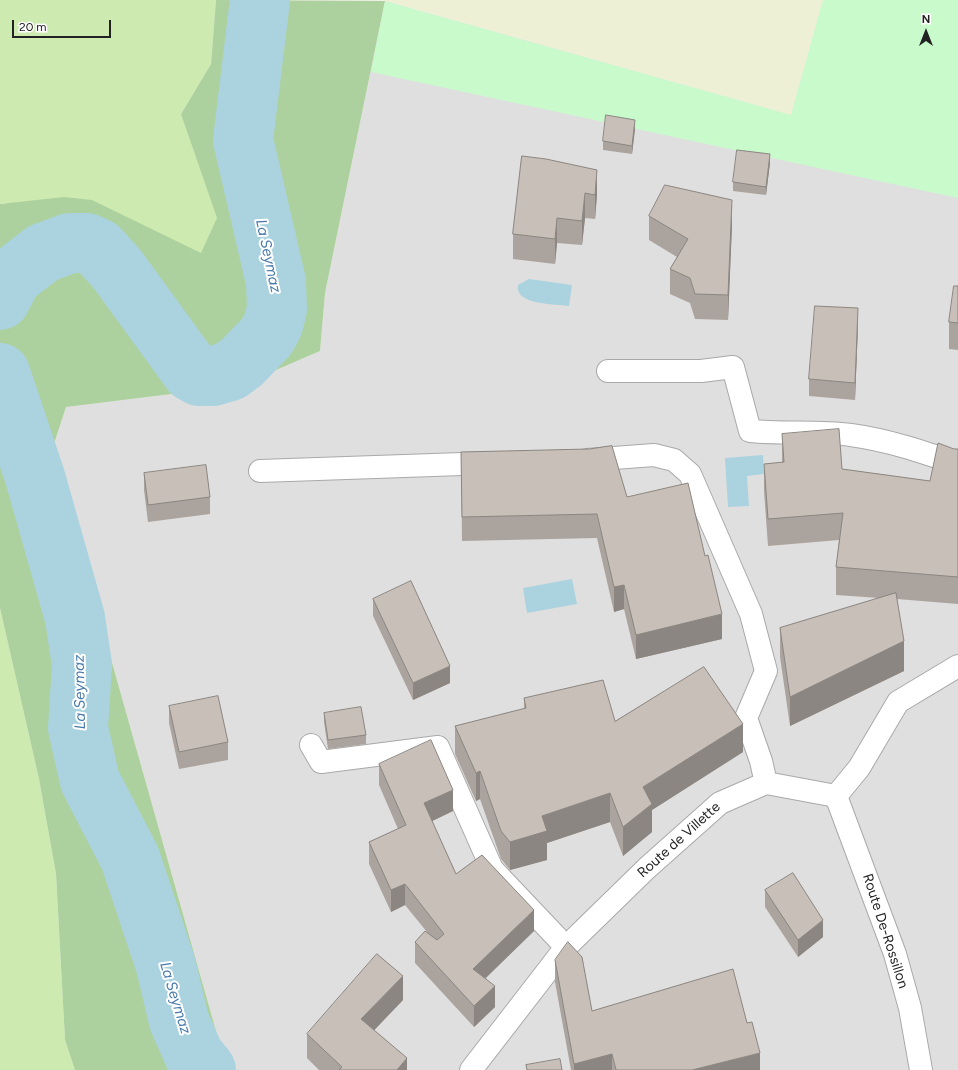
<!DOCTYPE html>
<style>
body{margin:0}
#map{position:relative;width:958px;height:1070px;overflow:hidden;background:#f2efe9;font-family:Figtree,sans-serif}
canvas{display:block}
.north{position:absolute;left:906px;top:12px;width:40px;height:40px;-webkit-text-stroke:3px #fff;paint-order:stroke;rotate:0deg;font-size:11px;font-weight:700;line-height:16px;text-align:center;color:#222}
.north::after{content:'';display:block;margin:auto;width:14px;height:18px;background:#222;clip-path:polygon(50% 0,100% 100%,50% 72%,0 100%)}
.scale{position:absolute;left:12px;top:20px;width:99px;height:18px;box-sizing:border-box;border:2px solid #222;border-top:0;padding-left:5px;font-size:12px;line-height:14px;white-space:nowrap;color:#222;-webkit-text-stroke:3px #fff;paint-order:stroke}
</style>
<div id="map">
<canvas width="958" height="1070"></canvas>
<div class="north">N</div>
<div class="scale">20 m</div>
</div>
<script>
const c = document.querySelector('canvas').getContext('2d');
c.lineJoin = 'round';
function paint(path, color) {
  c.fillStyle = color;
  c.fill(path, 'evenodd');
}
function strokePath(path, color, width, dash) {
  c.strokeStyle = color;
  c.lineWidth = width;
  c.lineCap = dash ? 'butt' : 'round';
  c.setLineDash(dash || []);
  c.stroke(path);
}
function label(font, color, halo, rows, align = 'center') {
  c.font = font + ' Figtree,sans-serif';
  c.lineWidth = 4;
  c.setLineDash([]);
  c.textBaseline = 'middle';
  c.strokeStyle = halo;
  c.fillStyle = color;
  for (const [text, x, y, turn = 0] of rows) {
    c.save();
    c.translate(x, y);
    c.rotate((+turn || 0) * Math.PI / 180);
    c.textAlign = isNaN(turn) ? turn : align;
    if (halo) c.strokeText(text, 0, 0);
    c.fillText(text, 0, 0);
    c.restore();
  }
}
paint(new Path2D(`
 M 823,0 L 958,0 L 958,1070 L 227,1070 L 52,450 L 66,407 L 172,394 L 232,389 L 320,351 L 325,293 L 385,1 L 791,115 Z`), '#e0dfdf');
paint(new Path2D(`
 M 383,0 L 823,0 L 791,115 Z`), '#eef0d5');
paint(new Path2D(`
 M 0,0 L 216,0 L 211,64 L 181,114 L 253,281 L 4,203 L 0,204 Z
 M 0,608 L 39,779 L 56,874 L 65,1040 L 75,1070 L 0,1070 Z`), '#cdebb0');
paint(new Path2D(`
 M 216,0 L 385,1 L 325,293 L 320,351 L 232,389 L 172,394 L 66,407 L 52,450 L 227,1070 L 75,1070 L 65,1040 L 56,874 L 39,779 L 0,608 L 0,204 L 64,197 L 92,200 L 201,253 L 217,218 L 181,114 L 211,64 Z`), '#add19e');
paint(new Path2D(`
 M 823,0 L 958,0 L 958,198 L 371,72 L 385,1 L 791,115 Z`), '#c8facc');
paint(new Path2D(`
 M 529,279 L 572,285 L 569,306 C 555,304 514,305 518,285 Z
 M 763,455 L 764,474 L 747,476 L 749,506 L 728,507 L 725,458 Z
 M 572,579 L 577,604 L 527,613 L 523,588 Z`), '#aad3df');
strokePath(new Path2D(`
 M 0,300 L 12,277 L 43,253 L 70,243 L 87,243 L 98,248 L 117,269 L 192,372 L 199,376 L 213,376 L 230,371 L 242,362 L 267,336 L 273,325 L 277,309 L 276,282 L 243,140 L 260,0
 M 0,373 L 35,477 L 75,618 L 82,665 L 78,728 L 90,781 L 130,858 L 166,966 L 179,1021 L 194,1055 L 206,1070`), '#aad3df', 60);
const minor = new Path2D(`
 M 608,371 L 701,371 L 733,367 L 750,431 C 783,434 818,431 851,435 C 888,440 923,452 958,464
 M 587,460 L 654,455 L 674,460 L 690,474 L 751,614 L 766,671 L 746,718 L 761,761 L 766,783
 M 260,471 L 491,463
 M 311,745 L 321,762 L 438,747 L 492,869 L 566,947
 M 836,796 L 895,954 L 910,1008 L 921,1070
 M 836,796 L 859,768 L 898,702 L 958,666
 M 471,1070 L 566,947 L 647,868 L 720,803 L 766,783 L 836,796`);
strokePath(minor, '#a9a9a9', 24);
strokePath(minor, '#fff', 22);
paint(new Path2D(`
 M 635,129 L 632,154 L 603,150 L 603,141 Z
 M 522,156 L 597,195 L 595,219 L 585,218 L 582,245 L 557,243 L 555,264 L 513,259 L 513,234 Z
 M 770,163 L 766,195 L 733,191 L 733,182 Z
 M 649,216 L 732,225 L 728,320 L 695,319 L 690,303 L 670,294 L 670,269 L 677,257 L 649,240 Z
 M 958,286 L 958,350 L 949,349 L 949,322 Z
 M 858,325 L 855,400 L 809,396 L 809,379 Z
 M 782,434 L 842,469 L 930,481 L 954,449 L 958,449 L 958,604 L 897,599 L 904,671 L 790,726 L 780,657 L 780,628 L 879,598 L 836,595 L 836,567 L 839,540 L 768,546 L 764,491 L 764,464 L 782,463 Z
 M 461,452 L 627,497 L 722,639 L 636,659 L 624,609 L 614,612 L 597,538 L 462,541 Z
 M 144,473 L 210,497 L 210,514 L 148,522 L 144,490 Z
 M 373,599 L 450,683 L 413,700 L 373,616 Z
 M 524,698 L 615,721 L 743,752 L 652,810 L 652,832 L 623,856 L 610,822 L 547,843 L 547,860 L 510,870 L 501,859 L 480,799 L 476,801 L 455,754 L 455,726 L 524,709 Z
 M 169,706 L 228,742 L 228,760 L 179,769 L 169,723 Z
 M 324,713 L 366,735 L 366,744 L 328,749 L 324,722 Z
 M 379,764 L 453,811 L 432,821 L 456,874 L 534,931 L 486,978 L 495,1007 L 474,1027 L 415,963 L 415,942 L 427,932 L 405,905 L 391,912 L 369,864 L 369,842 L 398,829 L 379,785 Z
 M 765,890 L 823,937 L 798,957 L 765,907 Z
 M 555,960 L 592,1011 L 760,1070 L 571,1070 L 555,982 Z
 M 403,1000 L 374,1030 L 407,1070 L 319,1070 L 307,1058 L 307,1034 Z`), '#aba49e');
paint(new Path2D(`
 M 635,120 L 635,129 L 632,154 L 632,146 Z
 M 770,154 L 770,163 L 766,195 L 766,187 Z
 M 597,170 L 597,195 L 595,219 L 595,195 Z
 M 585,193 L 585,218 L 582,245 L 582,221 Z
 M 732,200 L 732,225 L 728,320 L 728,295 Z
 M 557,218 L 557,243 L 555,264 L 555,239 Z
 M 858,308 L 858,325 L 855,400 L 855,383 Z
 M 624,585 L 624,609 L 614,612 L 614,587 Z
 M 722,614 L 722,639 L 636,659 L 636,635 Z
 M 904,641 L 904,671 L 790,726 L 790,697 Z
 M 450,666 L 450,683 L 413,700 L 413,683 Z
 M 743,724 L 743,752 L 652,810 L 652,832 L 623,856 L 623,827 L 643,787 Z
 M 480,771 L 480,799 L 476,801 L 476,773 Z
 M 453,790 L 453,811 L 424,825 L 424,803 Z
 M 610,793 L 610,822 L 547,843 L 547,860 L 510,870 L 510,842 L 542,816 Z
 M 405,884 L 405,905 L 391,912 L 391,890 Z
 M 534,910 L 534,931 L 473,990 L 473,969 Z
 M 823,920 L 823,937 L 798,957 L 798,940 Z
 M 403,976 L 403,1000 L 361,1044 L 361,1019 Z
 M 495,986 L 495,1007 L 474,1027 L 474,1006 Z
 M 760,1053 L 760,1070 L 692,1070 Z
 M 612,1054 L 612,1070 L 574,1070 L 574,1064 Z
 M 407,1058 L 407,1070 L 397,1070 Z`), '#8b8681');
const building = new Path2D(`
 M 606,115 L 635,120 L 632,146 L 603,141 Z
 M 737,150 L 770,154 L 766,187 L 733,182 Z
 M 522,156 L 546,159 L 597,170 L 595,195 L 585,193 L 582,221 L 557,218 L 555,239 L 513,234 Z
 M 665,185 L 732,200 L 728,295 L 695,294 L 690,278 L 670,269 L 688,239 L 649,216 Z
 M 954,286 L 958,286 L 958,323 L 949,322 Z
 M 815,306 L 858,308 L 855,383 L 809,379 Z
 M 839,429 L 842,469 L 930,481 L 938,443 L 954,449 L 958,449 L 958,577 L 836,567 L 843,513 L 768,519 L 764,464 L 784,462 L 782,434 Z
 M 612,446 L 627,497 L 688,483 L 705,556 L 708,555 L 722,614 L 636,635 L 624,585 L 614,587 L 597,514 L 462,517 L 461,452 L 589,449 Z
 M 206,465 L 210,497 L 148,505 L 144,473 Z
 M 411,581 L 450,666 L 413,683 L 373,599 Z
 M 896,593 L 904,641 L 790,697 L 780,628 Z
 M 704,667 L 743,724 L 643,787 L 652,804 L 623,827 L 610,793 L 542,816 L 547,831 L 510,842 L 501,831 L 480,771 L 476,773 L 455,726 L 526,708 L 524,698 L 603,680 L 615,721 Z
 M 218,696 L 228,742 L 179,752 L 169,706 Z
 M 361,707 L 366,735 L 328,740 L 324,713 Z
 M 431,740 L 453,790 L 424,803 L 456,874 L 482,855 L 534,910 L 473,969 L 495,986 L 474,1006 L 415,942 L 425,931 L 437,940 L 444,934 L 405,884 L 391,890 L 369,842 L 406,825 L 379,764 Z
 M 793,873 L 823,920 L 798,940 L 765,890 Z
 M 568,942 L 582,957 L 592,1011 L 733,969 L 747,1023 L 752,1022 L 760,1053 L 692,1070 L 616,1070 L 612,1054 L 574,1064 L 555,960 Z
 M 377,954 L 403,976 L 361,1019 L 407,1058 L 397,1070 L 339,1070 L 342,1067 L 307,1034 Z
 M 560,1059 L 562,1070 L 527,1070 L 526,1065 Z`);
paint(building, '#c7bfb8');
strokePath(building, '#8b8681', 1);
label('14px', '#222', '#fff', [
 ["Route de Villette",679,840,-42],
 ["Route De-Rossillon",885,931,72]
]);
label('italic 15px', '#4a7aab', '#fff', [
 ["La Seymaz",268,256,78],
 ["La Seymaz",80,692,-91],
 ["La Seymaz",175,998,73]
]);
</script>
